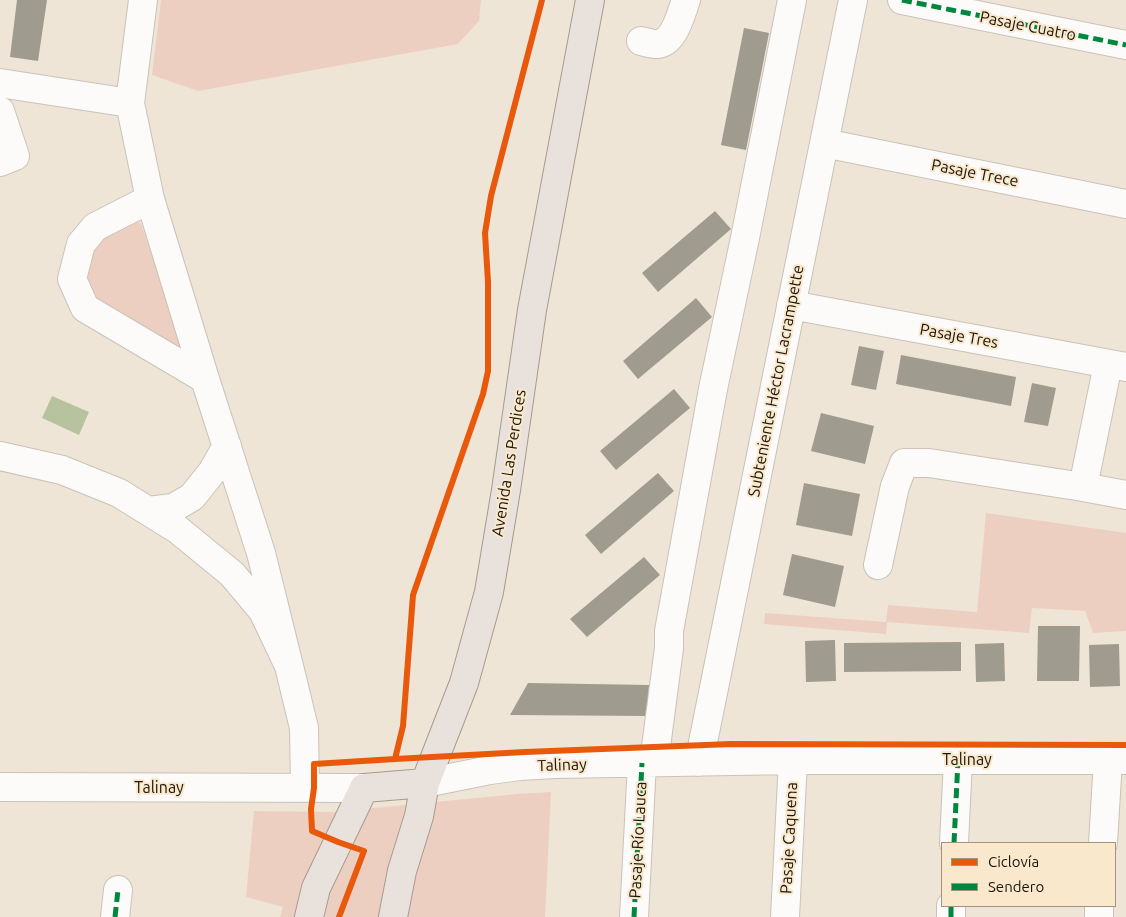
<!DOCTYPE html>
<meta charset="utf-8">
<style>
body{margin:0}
#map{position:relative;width:1126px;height:917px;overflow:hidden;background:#eee5d6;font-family:Ubuntu,sans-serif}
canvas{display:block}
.legend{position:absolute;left:941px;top:842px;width:175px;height:65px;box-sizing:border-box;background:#f9e8cc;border:1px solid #a0947e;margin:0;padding:6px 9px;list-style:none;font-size:15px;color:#1b150a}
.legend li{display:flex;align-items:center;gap:10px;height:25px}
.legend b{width:25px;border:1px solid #a0947e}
</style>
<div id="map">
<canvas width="1126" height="917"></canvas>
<ul class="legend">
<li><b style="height:6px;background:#e8590c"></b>Ciclovía</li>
<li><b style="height:6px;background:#00873e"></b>Sendero</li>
</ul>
</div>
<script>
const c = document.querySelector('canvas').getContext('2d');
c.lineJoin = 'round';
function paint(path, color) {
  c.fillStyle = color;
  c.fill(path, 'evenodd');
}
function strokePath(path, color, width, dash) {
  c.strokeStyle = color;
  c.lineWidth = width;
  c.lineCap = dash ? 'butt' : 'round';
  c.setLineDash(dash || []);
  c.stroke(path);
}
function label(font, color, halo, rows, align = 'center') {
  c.font = font + ' Ubuntu,sans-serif';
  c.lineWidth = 4;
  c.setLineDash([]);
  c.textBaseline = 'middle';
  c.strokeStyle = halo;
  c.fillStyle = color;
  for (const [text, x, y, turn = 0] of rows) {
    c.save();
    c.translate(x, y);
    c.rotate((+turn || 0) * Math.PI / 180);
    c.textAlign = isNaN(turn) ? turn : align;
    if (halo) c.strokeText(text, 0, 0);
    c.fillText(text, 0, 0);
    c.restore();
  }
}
paint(new Path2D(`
 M 161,0 L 481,0 L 479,21 L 458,44 L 198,91 L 152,75 Z
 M 133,216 L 141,224 L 186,353 L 96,303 L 83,269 L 97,240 Z
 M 986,513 L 1126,533 L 1126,631 L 1093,633 L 1085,611 L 1032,608 L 1029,633 L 887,622 L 886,634 L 764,624 L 765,613 L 886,622 L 888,605 L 977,612 Z
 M 551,792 L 545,917 L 280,917 L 283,907 L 246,897 L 254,811 L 333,812 L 517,794 Z`), '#edcfc2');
paint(new Path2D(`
 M 52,396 L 89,412 L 79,435 L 42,418 Z`), '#b7c39e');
paint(new Path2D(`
 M 17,0 L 47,0 L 38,61 L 10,57 Z
 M 744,28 L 769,33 L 746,150 L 721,145 Z
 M 715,211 L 731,229 L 658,292 L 642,273 Z
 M 696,298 L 712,317 L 638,379 L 623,361 Z
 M 859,346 L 884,351 L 876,390 L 851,385 Z
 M 901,355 L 1016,377 L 1011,406 L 896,384 Z
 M 1032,383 L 1056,388 L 1048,426 L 1024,422 Z
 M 674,389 L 690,408 L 616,470 L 600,451 Z
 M 821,413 L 874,426 L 865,464 L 811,451 Z
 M 658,473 L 674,491 L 601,554 L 585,535 Z
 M 804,483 L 860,494 L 852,536 L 796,525 Z
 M 792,554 L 844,566 L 835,607 L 783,595 Z
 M 644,557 L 660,575 L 587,637 L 570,619 Z
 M 1038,626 L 1080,626 L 1079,681 L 1037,681 Z
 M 835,640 L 836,681 L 806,682 L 805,641 Z
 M 961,642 L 961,671 L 844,672 L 844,643 Z
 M 1004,643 L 1005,681 L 976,682 L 975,644 Z
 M 1119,644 L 1120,686 L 1090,687 L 1089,645 Z
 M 528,683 L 649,685 L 647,716 L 510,715 Z`), '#9f9b8f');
const minor = new Path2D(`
 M 143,0 L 130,103 L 150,199 L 205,379 L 261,553 L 289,666
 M 902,0 L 1126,45
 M 641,41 C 645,42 651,44 656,44 C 674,44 681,14 686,0
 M 0,83 L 130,103
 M 0,111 L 15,156 L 0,162
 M 824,143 L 1126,204
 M 150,199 L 95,227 L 81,244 L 72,279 L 85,308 L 205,379
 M 791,305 L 1126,367
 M 0,456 L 62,470 L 119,493 L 177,529 L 232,574 L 263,611 L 289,666 L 304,728 L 305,788
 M 1083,487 L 1108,364
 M 148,511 L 173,508 L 192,497 L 212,472 L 227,446
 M 878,565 L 895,486 L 904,463 L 929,463 L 1083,487 L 1126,495
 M 655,762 L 656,747 L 669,648 L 669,631 L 713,389 L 745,238 L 792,0
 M 699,762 L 853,0
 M 425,783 L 490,770 L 520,766 L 555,764 L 793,760 L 1126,760
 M 0,787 L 364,788
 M 954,843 L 958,760
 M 1103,843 L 1108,760
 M 115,917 L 118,890
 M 634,917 L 642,763
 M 785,917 L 793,760
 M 951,917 L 951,906
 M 1099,917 L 1099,906`);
const major = new Path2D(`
 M 309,917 L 316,888 L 364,788 L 425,783
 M 393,917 L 402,871 L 419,816 L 425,783 L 464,683 L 489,592 L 506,490 L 532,310 L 590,0`);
strokePath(minor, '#cac2b7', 30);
strokePath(major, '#a89b8c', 30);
strokePath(minor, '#fcfbf9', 28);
strokePath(major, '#e9e2dc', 28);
strokePath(new Path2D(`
 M 902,0 L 1126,45
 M 954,843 L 958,760
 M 115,917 L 118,890
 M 634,917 L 642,763
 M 951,917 L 951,906`), '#00873e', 5, [10, 5]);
strokePath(new Path2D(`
 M 395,759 L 525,752 L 731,744 L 1126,745
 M 339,917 L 364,851 L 338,842 L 312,831 L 311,809 L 314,788 L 314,764 L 395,759 L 403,726 L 413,595 L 483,394 L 488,371 L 488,282 L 485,233 L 491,196 L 542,0`), '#e8590c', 6);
label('16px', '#1b150a', '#f9e8cc', [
 ["Pasaje Cuatro",1028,26,11],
 ["Pasaje Trece",975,173,11],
 ["Pasaje Tres",959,336,10],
 ["Subteniente Héctor Lacrampette",776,381,-79],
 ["Avenida Las Perdices",509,463,-81],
 ["Talinay",967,760],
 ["Talinay",562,765,-2],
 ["Talinay",159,788],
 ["Pasaje Caquena",789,838,-87],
 ["Pasaje Río Lauca",638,840,-87]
]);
</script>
